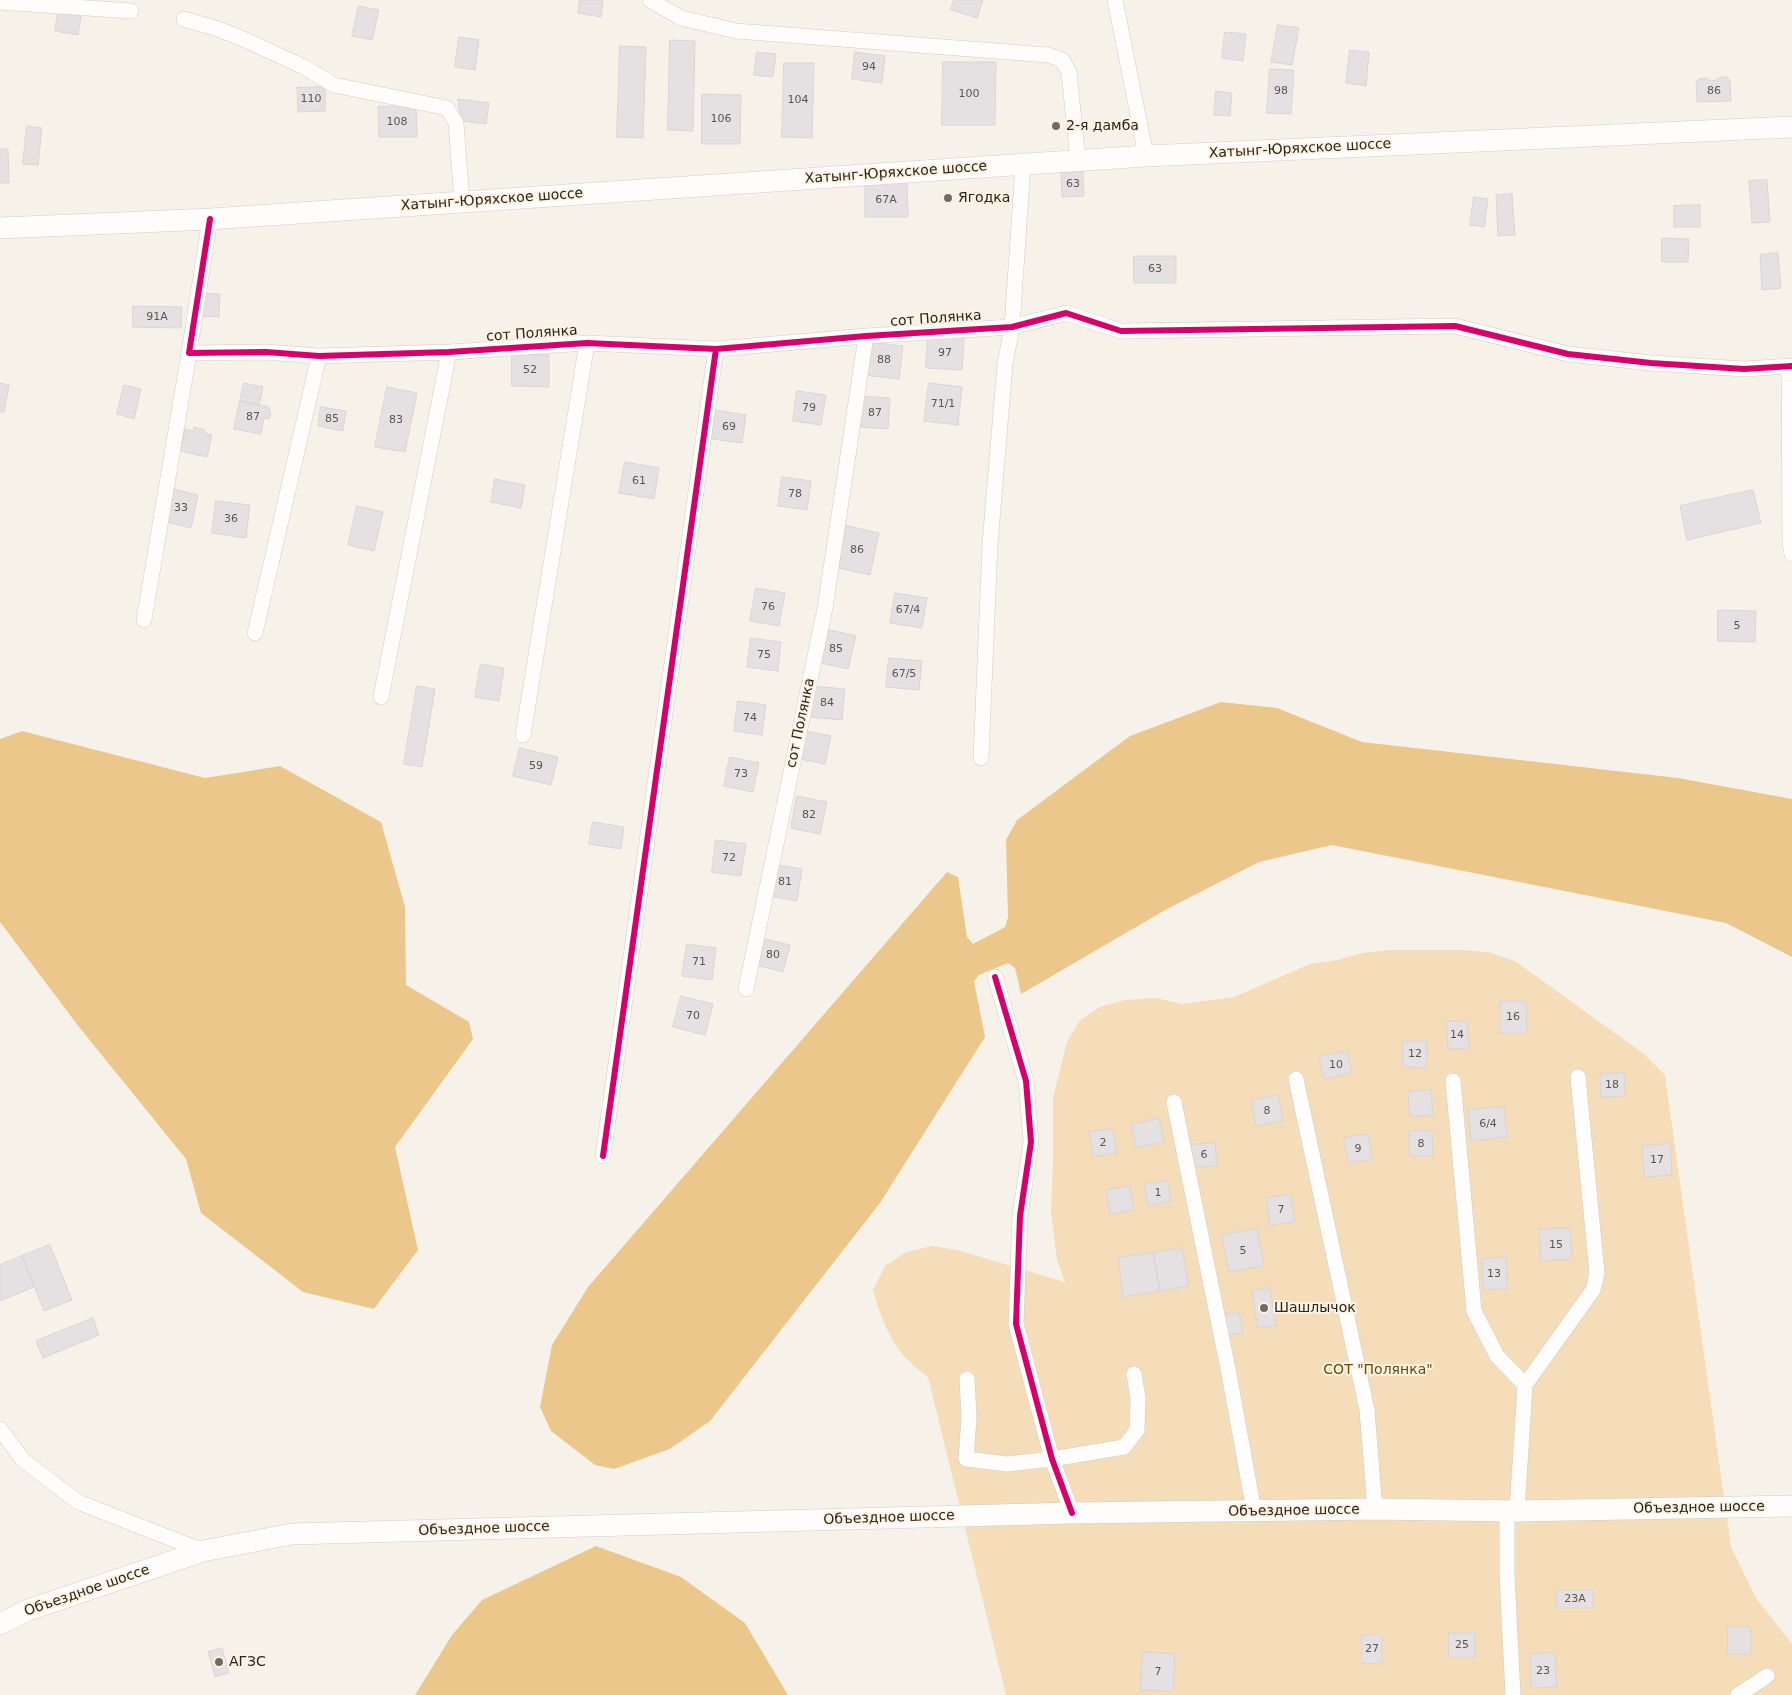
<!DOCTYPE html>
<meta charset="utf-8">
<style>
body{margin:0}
canvas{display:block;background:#f7f2e9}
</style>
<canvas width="1792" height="1695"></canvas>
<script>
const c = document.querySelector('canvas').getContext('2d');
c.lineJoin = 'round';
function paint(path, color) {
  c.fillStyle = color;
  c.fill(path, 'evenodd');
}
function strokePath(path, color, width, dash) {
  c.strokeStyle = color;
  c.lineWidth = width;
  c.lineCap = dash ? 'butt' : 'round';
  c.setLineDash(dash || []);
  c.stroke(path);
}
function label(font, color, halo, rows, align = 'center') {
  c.font = font + ' "DejaVu Sans",sans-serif';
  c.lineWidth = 4;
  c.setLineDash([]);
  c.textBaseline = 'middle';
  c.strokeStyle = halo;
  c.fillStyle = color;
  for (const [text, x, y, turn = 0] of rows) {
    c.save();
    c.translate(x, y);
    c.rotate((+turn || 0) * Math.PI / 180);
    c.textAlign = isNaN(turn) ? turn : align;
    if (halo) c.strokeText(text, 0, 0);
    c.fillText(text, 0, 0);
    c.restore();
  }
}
paint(new Path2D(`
 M 1388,950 L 1460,950 L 1488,952 L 1515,961 L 1644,1054 L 1665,1075 L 1731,1547 L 1756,1598 L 1792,1644 L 1792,1695 L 1006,1695 L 928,1377 C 921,1371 913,1366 907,1359 C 889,1341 880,1314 873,1290 L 885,1266 L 906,1252 L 932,1246 L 957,1250 L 1065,1282 L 1057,1260 L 1051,1212 L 1053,1159 L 1053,1098 L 1067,1042 L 1080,1020 L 1100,1007 L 1125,1000 L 1156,998 L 1183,1004 L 1234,997 L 1310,964 L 1337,960 L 1362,953 Z`), '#f4ddb8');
paint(new Path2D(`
 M 1221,702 L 1277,708 L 1362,742 L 1678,778 L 1792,799 L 1792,957 L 1726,923 L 1332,845 L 1259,862 L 1167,909 L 1021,994 L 1015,968 L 1008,963 L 979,975 L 974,981 L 985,1037 L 880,1203 L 710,1421 L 670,1449 L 614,1469 L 595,1465 L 551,1431 L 540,1407 L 552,1345 L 588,1287 L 947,872 L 958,877 L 967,937 L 973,944 L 1005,927 L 1008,917 L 1006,840 L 1017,820 L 1130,736 Z
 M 22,731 L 205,778 L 280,766 L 381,822 L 405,907 L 406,985 L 469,1022 L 473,1039 L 395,1147 L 418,1250 L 374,1309 L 303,1292 L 201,1213 L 186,1159 L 79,1027 L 0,922 L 0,739 Z
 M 596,1546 L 681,1577 L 745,1623 L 788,1695 L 415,1695 L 452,1635 L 482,1600 Z`), '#ecc78c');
const building = new Path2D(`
 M 580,0 L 603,0 L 601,17 L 578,13 Z
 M 954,0 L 983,0 L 977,18 L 951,10 Z
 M 359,6 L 379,10 L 372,40 L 352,36 Z
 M 58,12 L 81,16 L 78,35 L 55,31 Z
 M 1278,25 L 1299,28 L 1292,65 L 1271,62 Z
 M 1225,32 L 1246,34 L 1243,61 L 1222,58 Z
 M 459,37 L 479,40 L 475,70 L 455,67 Z
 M 670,40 L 695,41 L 693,131 L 668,130 Z
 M 620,46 L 646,47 L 643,138 L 617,137 Z
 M 1350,50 L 1369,52 L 1366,86 L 1346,83 Z
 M 757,52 L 776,54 L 773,77 L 754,75 Z
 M 855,52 L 885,56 L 882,83 L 852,79 Z
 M 943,62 L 996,62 L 995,125 L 942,125 Z
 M 784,63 L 814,63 L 812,138 L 782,137 Z
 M 1270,69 L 1294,70 L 1291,114 L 1267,113 Z
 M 1727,77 L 1730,81 L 1731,101 L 1697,102 L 1696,82 L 1699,79 L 1707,78 L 1710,81 L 1716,80 L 1719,78 Z
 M 325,87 L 325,111 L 298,112 L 297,88 Z
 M 1216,91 L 1232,93 L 1230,116 L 1214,115 Z
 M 702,94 L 741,95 L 740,144 L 702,144 Z
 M 458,99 L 489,103 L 486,124 L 462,121 Z
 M 416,106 L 417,137 L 379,137 L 378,107 Z
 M 27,126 L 42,128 L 38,165 L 23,164 Z
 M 0,149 L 8,149 L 9,183 L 0,183 Z
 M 1083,172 L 1084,196 L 1062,197 L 1061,173 Z
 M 1767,180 L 1770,222 L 1752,223 L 1749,181 Z
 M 907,183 L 908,217 L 865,217 L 865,184 Z
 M 1512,194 L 1515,235 L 1498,236 L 1496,195 Z
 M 1474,197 L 1488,199 L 1484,227 L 1470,225 Z
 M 1700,205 L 1700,227 L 1674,227 L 1674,206 Z
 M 1662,238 L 1689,239 L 1688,262 L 1662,262 Z
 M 1778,253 L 1781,288 L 1762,290 L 1760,255 Z
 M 1134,256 L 1176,256 L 1176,283 L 1134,283 Z
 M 202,293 L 220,294 L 219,317 L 201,316 Z
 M 133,306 L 182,307 L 181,328 L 133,327 Z
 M 928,336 L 964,338 L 962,370 L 926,368 Z
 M 869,342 L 903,346 L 899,379 L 864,375 Z
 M 512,354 L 549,355 L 549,387 L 512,386 Z
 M 0,383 L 9,385 L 4,412 L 0,412 Z
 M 244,383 L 263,387 L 259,405 L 240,401 Z
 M 929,383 L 962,387 L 958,425 L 924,421 Z
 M 124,385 L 141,389 L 134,419 L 117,414 Z
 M 387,387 L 417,393 L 405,452 L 375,447 Z
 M 797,391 L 826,395 L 821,425 L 793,421 Z
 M 862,396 L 890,398 L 888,429 L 860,427 Z
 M 240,401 L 267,406 L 270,410 L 271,415 L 269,419 L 264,418 L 261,434 L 234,429 Z
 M 321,407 L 346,411 L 343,431 L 318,426 Z
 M 716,410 L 746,415 L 742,443 L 712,439 Z
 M 194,427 L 205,430 L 204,433 L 212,435 L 207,457 L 180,451 L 185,429 L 193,431 Z
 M 625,462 L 659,468 L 654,499 L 619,493 Z
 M 782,477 L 811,481 L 807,510 L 778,506 Z
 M 495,479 L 525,485 L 521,508 L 491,502 Z
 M 170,488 L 198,495 L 191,528 L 163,521 Z
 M 1753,490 L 1761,523 L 1687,540 L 1680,506 Z
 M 216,501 L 250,505 L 246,538 L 212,533 Z
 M 357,506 L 383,512 L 374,551 L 348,545 Z
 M 844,525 L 879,533 L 870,575 L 834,567 Z
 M 756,588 L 785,593 L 779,626 L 750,621 Z
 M 895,593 L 927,598 L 922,628 L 890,623 Z
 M 1718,610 L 1756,611 L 1755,642 L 1718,641 Z
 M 825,629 L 856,636 L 848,669 L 817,662 Z
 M 751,638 L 781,642 L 778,671 L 747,667 Z
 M 889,658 L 922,661 L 919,690 L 886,687 Z
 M 481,664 L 504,668 L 499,701 L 475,697 Z
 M 417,686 L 435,689 L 422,767 L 404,764 Z
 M 813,686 L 845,689 L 842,720 L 810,717 Z
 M 738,701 L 766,705 L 762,735 L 734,731 Z
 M 805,731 L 831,736 L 825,764 L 800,759 Z
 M 520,748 L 558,757 L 551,785 L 513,776 Z
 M 730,757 L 759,763 L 753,792 L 724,786 Z
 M 797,796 L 827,802 L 820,834 L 791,828 Z
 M 593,822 L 624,827 L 621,849 L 589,844 Z
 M 716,840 L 746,844 L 741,876 L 712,872 Z
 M 774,864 L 802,869 L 797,901 L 769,896 Z
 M 762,938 L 790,945 L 783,972 L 756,965 Z
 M 687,944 L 716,948 L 712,980 L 682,976 Z
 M 681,996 L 713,1004 L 705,1035 L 673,1027 Z
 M 1500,1001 L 1526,1001 L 1527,1033 L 1500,1033 Z
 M 1467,1021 L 1469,1048 L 1448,1049 L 1446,1022 Z
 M 1403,1041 L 1427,1041 L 1426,1068 L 1403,1067 Z
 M 1347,1051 L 1352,1073 L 1324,1079 L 1319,1057 Z
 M 1624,1073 L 1625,1096 L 1601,1097 L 1600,1074 Z
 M 1431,1090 L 1433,1115 L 1410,1117 L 1408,1092 Z
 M 1278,1095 L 1283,1121 L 1256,1126 L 1251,1101 Z
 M 1504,1107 L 1507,1137 L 1471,1141 L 1468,1110 Z
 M 1159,1118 L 1164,1142 L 1136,1148 L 1131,1125 Z
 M 1113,1129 L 1117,1153 L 1093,1157 L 1089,1132 Z
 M 1409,1131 L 1432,1131 L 1433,1156 L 1410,1156 Z
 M 1368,1134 L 1372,1159 L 1348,1163 L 1344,1138 Z
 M 1215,1143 L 1217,1166 L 1193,1167 L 1191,1145 Z
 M 1670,1144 L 1672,1175 L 1644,1177 L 1642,1146 Z
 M 1167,1181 L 1171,1201 L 1148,1206 L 1144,1185 Z
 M 1130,1186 L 1134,1210 L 1110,1214 L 1106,1190 Z
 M 1291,1195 L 1295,1222 L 1270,1225 L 1266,1198 Z
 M 1570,1228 L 1572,1259 L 1541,1261 L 1539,1230 Z
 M 1257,1229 L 1264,1266 L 1229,1272 L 1222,1235 Z
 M 50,1245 L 72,1300 L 44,1311 L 22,1256 Z
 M 1182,1248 L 1189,1286 L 1160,1291 L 1153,1253 Z
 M 1153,1253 L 1160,1291 L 1123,1297 L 1118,1258 Z
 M 22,1256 L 34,1287 L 0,1301 L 0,1265 Z
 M 1506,1257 L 1507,1289 L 1483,1290 L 1482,1259 Z
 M 1270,1288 L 1276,1326 L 1258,1328 L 1252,1291 Z
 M 1239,1312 L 1243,1333 L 1227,1335 L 1223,1315 Z
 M 93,1318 L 99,1335 L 43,1358 L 36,1341 Z
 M 1557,1590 L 1593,1590 L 1593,1608 L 1557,1608 Z
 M 1728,1627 L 1751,1627 L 1751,1654 L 1728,1654 Z
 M 1449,1633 L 1475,1633 L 1475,1657 L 1449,1657 Z
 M 1362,1635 L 1382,1635 L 1382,1664 L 1362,1663 Z
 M 222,1648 L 229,1673 L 215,1677 L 208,1652 Z
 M 1143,1652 L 1175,1654 L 1173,1691 L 1141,1690 Z
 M 1555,1653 L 1557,1687 L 1531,1688 L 1530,1654 Z`);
paint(building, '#e5e1e3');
strokePath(building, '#d9d5d5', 1);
const street = new Path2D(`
 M 650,0 L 681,18 L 736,31 L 1048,55 L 1062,60 L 1069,72 L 1078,161
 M 1115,0 L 1146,156
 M 0,2 L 131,11
 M 184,19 L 215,28 L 241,38 L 304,67 L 334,85 L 447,108 L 456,123 L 462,202
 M 210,219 L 189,353 L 266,352 L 319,356 L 449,352 L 587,343 L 716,349 L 866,336 L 1012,327 L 1066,313 L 1121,331 L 1455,326 L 1568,354 L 1651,363 L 1744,369 L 1792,366
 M 1789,367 L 1790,544 L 1792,554
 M 144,620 L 189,353
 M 255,633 L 319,356
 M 381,697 L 449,352
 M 523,735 L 587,343
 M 981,758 L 990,544 L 1005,364 L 1012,327 L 1023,165
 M 995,977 L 1026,1081 L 1031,1142 L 1020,1216 L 1016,1324 L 1052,1459 L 1072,1513
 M 746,989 L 825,608 L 866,336
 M 1296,1079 L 1367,1410 L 1375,1509
 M 1453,1081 L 1474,1311 L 1497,1356 L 1525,1385 L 1517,1511
 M 1174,1102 L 1229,1374 L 1254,1511
 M 603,1156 L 716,349
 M 967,1379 L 969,1417 L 966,1459 L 1007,1464 L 1052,1459 L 1124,1447 L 1137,1430 L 1138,1398 L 1134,1374
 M 1525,1385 L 1593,1290 L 1597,1273 L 1578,1077
 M 0,1429 L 23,1460 L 78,1502 L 203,1551
 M 1507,1511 L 1507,1575 L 1513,1695
 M 1738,1695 L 1767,1676`);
const secondary = new Path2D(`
 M 0,228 L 210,219 L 1146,156 L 1792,127
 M 0,1624 L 28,1610 L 203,1551 L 292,1534 L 1072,1513 L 1375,1509 L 1517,1511 L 1792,1506`);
strokePath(street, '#d0cbc4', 16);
strokePath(secondary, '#d0cbc4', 22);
strokePath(street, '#fefdfc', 15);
strokePath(secondary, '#fefdfc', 21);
strokePath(new Path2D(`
 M 210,219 L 189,353 L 266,352 L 319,356 L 449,352 L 587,343 L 716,349 L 866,336 L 1012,327 L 1066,313 L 1121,331 L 1455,326 L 1568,354 L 1651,363 L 1744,369 L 1792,366
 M 995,977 L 1026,1081 L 1031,1142 L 1020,1216 L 1016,1324 L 1052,1459 L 1072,1513
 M 603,1156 L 716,349`), '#d6006c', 6);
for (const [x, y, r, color] of [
 [1056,126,5,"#706b64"],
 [948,198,5,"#706b64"],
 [1264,1308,5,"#706b64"],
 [219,1662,5,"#706b64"]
]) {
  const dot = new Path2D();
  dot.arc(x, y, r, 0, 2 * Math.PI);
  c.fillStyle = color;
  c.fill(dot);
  strokePath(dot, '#fdf3e3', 2);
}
label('11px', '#595450', null, [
 ["94",869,67],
 ["98",1281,91],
 ["86",1714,91],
 ["100",969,94],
 ["110",311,99],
 ["104",798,100],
 ["106",721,119],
 ["108",397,122],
 ["63",1073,184],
 ["67А",886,200],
 ["63",1155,269],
 ["91А",157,317],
 ["97",945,353],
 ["88",884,360],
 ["52",530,370],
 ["71/1",943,404],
 ["79",809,408],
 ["87",875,413],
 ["87",253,417],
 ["85",332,419],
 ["83",396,420],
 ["69",729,427],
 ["61",639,481],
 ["78",795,494],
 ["33",181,508],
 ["36",231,519],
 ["86",857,550],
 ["76",768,607],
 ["67/4",908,610],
 ["5",1737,626],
 ["85",836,649],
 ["75",764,655],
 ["67/5",904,674],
 ["84",827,703],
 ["74",750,718],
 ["59",536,766],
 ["73",741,774],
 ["82",809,815],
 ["72",729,858],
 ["81",785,882],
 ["80",773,955],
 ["71",699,962],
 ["70",693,1016],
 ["16",1513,1017],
 ["14",1457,1035],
 ["12",1415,1054],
 ["10",1336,1065],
 ["18",1612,1085],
 ["8",1267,1111],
 ["6/4",1488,1124],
 ["2",1103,1143],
 ["8",1421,1144],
 ["9",1358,1149],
 ["6",1204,1155],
 ["17",1657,1160],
 ["1",1158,1193],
 ["7",1281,1210],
 ["15",1556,1245],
 ["5",1243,1251],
 ["13",1494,1274],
 ["23А",1575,1599],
 ["25",1462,1645],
 ["27",1372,1649],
 ["23",1543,1671],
 ["7",1158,1672]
]);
label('14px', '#28231c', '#fdf3e3', [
 ["2-я дамба",1066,126],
 ["Ягодка",958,198],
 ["Шашлычок",1274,1308],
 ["АГЗС",229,1662]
], 'left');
label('14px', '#28231c', '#fdf3e3', [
 ["Хатынг-Юряхское шоссе",1300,149,-3],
 ["Хатынг-Юряхское шоссе",896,173,-4],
 ["Хатынг-Юряхское шоссе",492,200,-4],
 ["сот Полянка",936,319,-4],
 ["сот Полянка",532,334,-4],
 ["сот Полянка",801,723,-78],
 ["Объездное шоссе",1699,1508,-1],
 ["Объездное шоссе",1294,1511,-1],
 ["Объездное шоссе",889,1518,-2],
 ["Объездное шоссе",484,1529,-2],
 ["Объездное шоссе",87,1591,-19]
]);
label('14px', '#684804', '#fdf3e3', [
 ["СОТ \"Полянка\"",1378,1370]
]);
</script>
